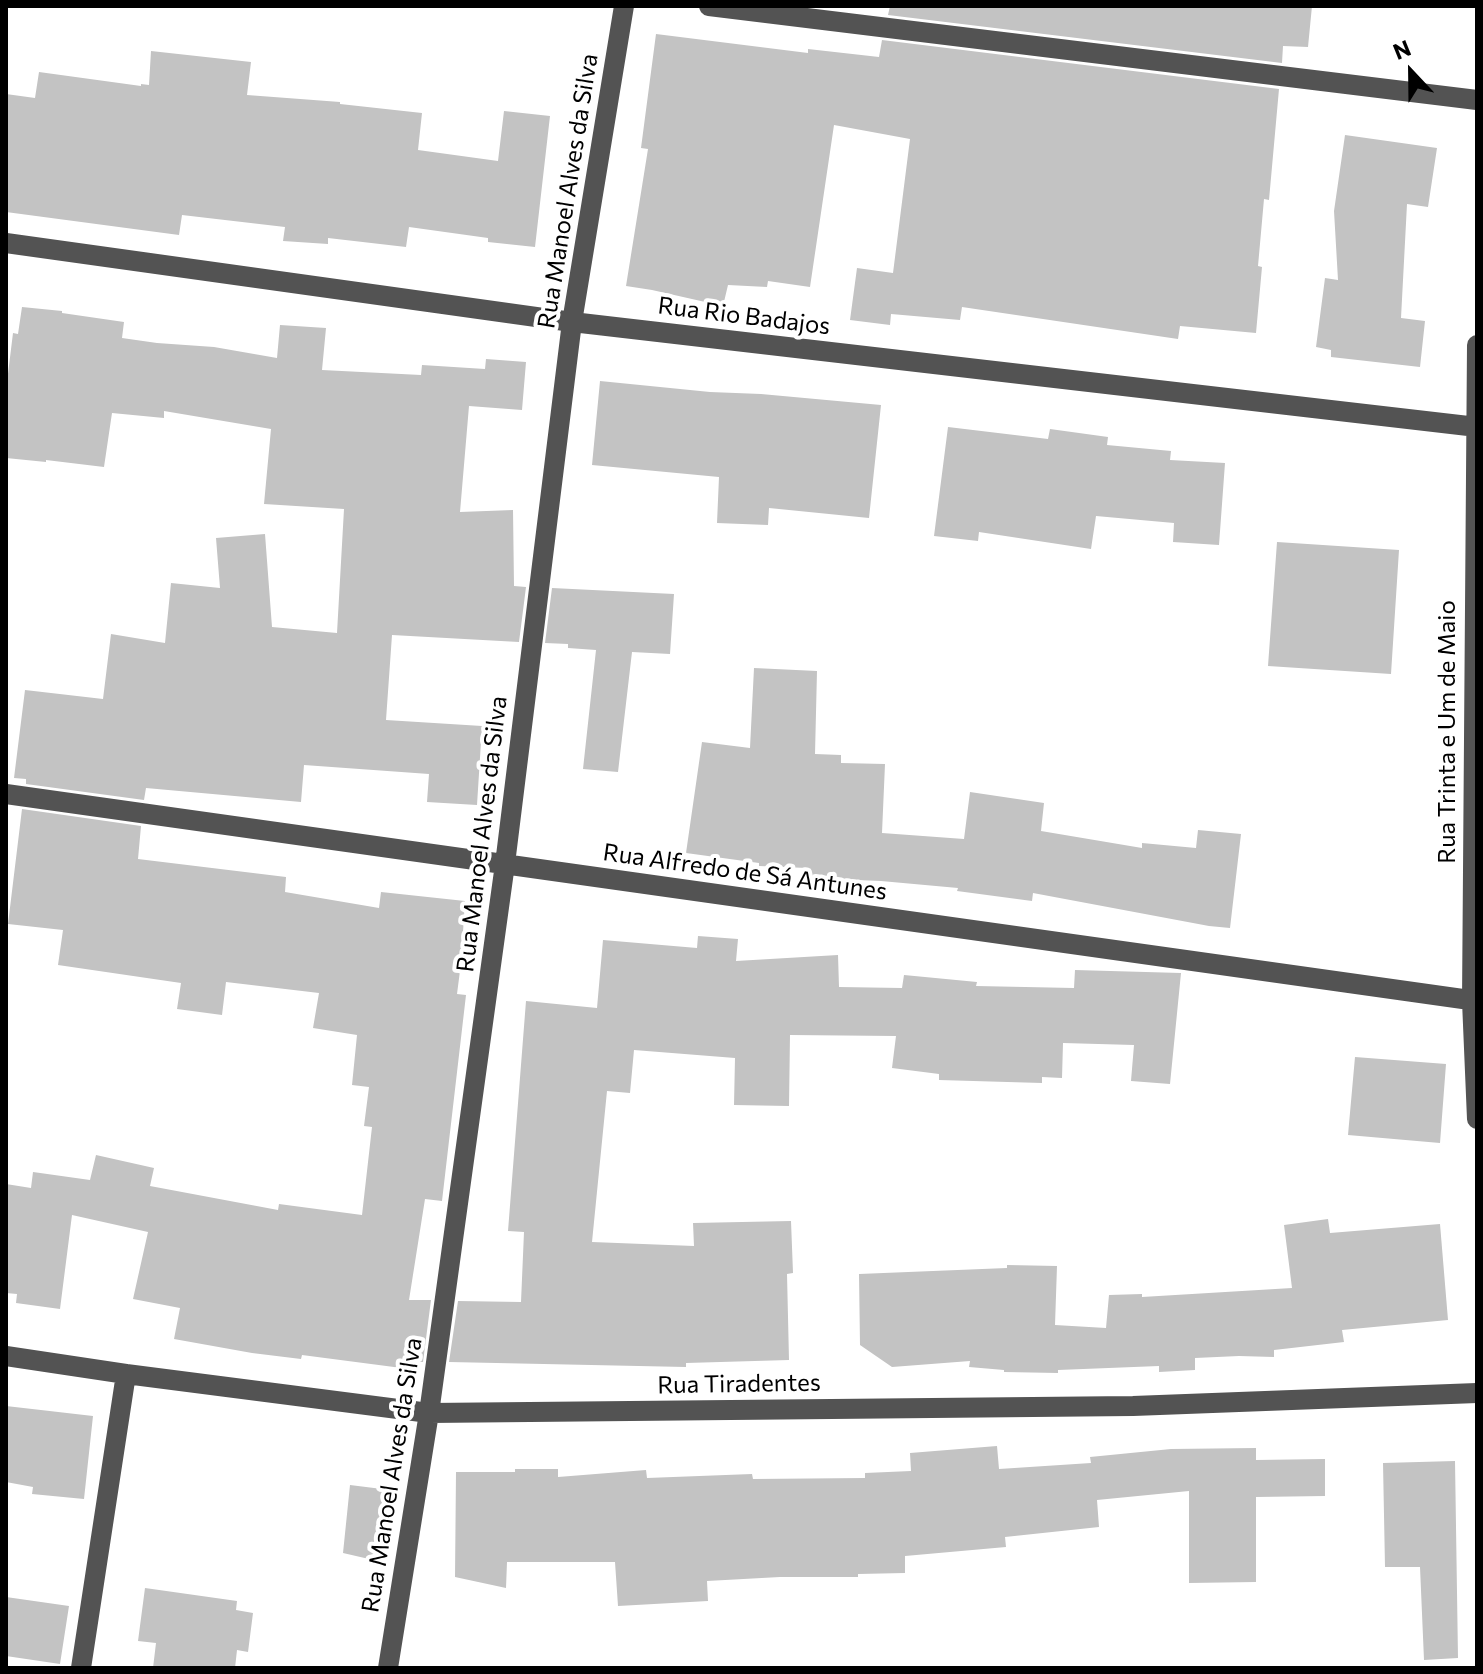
<!DOCTYPE html>
<meta charset="utf-8">
<style>
body{margin:0}
#map{position:relative;width:1483px;height:1674px;overflow:hidden;background:#fff;font-family:Commissioner,sans-serif}
canvas{display:block}
.frame{position:absolute;inset:0;border:8px solid #000;pointer-events:none}
.north{position:absolute;left:1371px;top:32px;width:80px;height:80px;-webkit-text-stroke:6px #fff;paint-order:stroke;rotate:338deg;font-size:22px;font-weight:700;line-height:32px;text-align:center;color:#000}
.north::after{content:'';display:block;margin:auto;width:28px;height:36px;background:#000;clip-path:polygon(50% 0,100% 100%,50% 72%,0 100%)}
</style>
<div id="map">
<canvas width="1483" height="1674"></canvas>
<div class="frame"></div>
<div class="north">N</div>
</div>
<script>
const c = document.querySelector('canvas').getContext('2d');
c.lineJoin = 'round';
function paint(path, color) {
  c.fillStyle = color;
  c.fill(path, 'evenodd');
}
function strokePath(path, color, width, dash) {
  c.strokeStyle = color;
  c.lineWidth = width;
  c.lineCap = dash ? 'butt' : 'round';
  c.setLineDash(dash || []);
  c.stroke(path);
}
function label(font, color, halo, rows, align = 'center') {
  c.font = font + ' Commissioner,sans-serif';
  c.lineWidth = 8;
  c.setLineDash([]);
  c.textBaseline = 'middle';
  c.strokeStyle = halo;
  c.fillStyle = color;
  for (const [text, x, y, turn = 0] of rows) {
    c.save();
    c.translate(x, y);
    c.rotate((+turn || 0) * Math.PI / 180);
    c.textAlign = isNaN(turn) ? turn : align;
    if (halo) c.strokeText(text, 0, 0);
    c.fillText(text, 0, 0);
    c.restore();
  }
}
paint(new Path2D(`
 M 890,6 L 1312,6 L 1308,47 L 1283,46 L 1282,63 L 888,15 Z
 M 656,34 L 808,53 L 808,49 L 879,57 L 882,40 L 1279,89 L 1269,200 L 1264,199 L 1258,266 L 1262,267 L 1256,333 L 1180,326 L 1178,339 L 962,307 L 960,320 L 891,314 L 890,325 L 850,320 L 857,268 L 893,273 L 910,139 L 834,125 L 810,287 L 768,281 L 767,287 L 728,285 L 723,306 L 652,290 L 626,286 L 648,149 L 641,148 Z
 M 151,51 L 251,62 L 247,95 L 340,102 L 340,104 L 422,113 L 418,150 L 498,161 L 504,111 L 550,116 L 535,247 L 488,242 L 488,238 L 409,227 L 406,247 L 328,238 L 328,244 L 283,241 L 285,227 L 182,215 L 179,235 L 6,212 L 6,94 L 35,98 L 39,72 L 141,86 L 141,84 L 149,85 Z
 M 1345,135 L 1437,148 L 1428,207 L 1407,204 L 1401,318 L 1425,321 L 1420,367 L 1331,357 L 1331,350 L 1316,347 L 1325,278 L 1338,280 L 1334,211 Z
 M 22,307 L 62,311 L 62,313 L 124,322 L 122,338 L 157,343 L 214,347 L 277,358 L 280,325 L 326,328 L 322,370 L 421,375 L 422,365 L 485,369 L 486,359 L 526,362 L 522,410 L 469,406 L 460,512 L 513,510 L 514,586 L 526,587 L 519,642 L 392,635 L 386,720 L 482,726 L 477,805 L 427,802 L 429,774 L 304,765 L 301,802 L 146,788 L 144,800 L 26,784 L 26,779 L 14,778 L 25,690 L 103,699 L 111,634 L 165,643 L 171,583 L 220,588 L 216,538 L 265,534 L 272,627 L 337,633 L 344,509 L 264,504 L 271,429 L 164,411 L 164,418 L 112,413 L 104,467 L 46,460 L 46,462 L 6,458 L 6,390 L 13,333 L 18,334 Z
 M 600,381 L 710,392 L 761,394 L 881,405 L 869,518 L 769,508 L 768,525 L 717,523 L 719,477 L 592,465 Z
 M 948,427 L 1048,439 L 1050,429 L 1108,437 L 1107,445 L 1171,451 L 1170,460 L 1225,463 L 1219,545 L 1173,542 L 1174,523 L 1096,516 L 1091,549 L 979,532 L 978,541 L 934,536 Z
 M 1277,542 L 1399,550 L 1391,674 L 1268,666 Z
 M 552,588 L 674,594 L 670,654 L 632,652 L 618,772 L 583,769 L 596,650 L 568,648 L 568,644 L 545,643 Z
 M 754,668 L 817,671 L 815,754 L 841,755 L 841,763 L 885,764 L 882,833 L 964,839 L 970,792 L 1044,803 L 1041,831 L 1142,848 L 1142,843 L 1196,848 L 1198,830 L 1241,834 L 1230,928 L 1209,926 L 1033,893 L 1032,901 L 957,891 L 958,888 L 881,881 L 807,878 L 807,868 L 759,866 L 759,863 L 686,853 L 702,742 L 750,748 Z
 M 22,809 L 141,826 L 138,859 L 286,877 L 285,892 L 379,908 L 381,892 L 465,901 L 461,963 L 457,994 L 466,995 L 442,1201 L 425,1199 L 409,1300 L 431,1300 L 423,1362 L 418,1362 L 417,1370 L 302,1355 L 301,1359 L 252,1353 L 174,1339 L 180,1308 L 133,1299 L 148,1232 L 72,1215 L 60,1309 L 16,1303 L 17,1294 L 6,1293 L 6,1184 L 31,1188 L 33,1172 L 90,1180 L 96,1155 L 154,1168 L 150,1186 L 278,1210 L 279,1204 L 362,1215 L 372,1127 L 364,1126 L 369,1087 L 352,1085 L 357,1035 L 313,1028 L 319,993 L 226,982 L 222,1015 L 177,1009 L 181,983 L 58,965 L 63,930 L 8,924 Z
 M 698,936 L 738,939 L 736,961 L 838,955 L 839,987 L 902,988 L 904,975 L 977,982 L 976,986 L 1074,988 L 1075,970 L 1181,973 L 1170,1084 L 1131,1081 L 1134,1045 L 1063,1043 L 1062,1078 L 1042,1077 L 1042,1083 L 939,1080 L 939,1074 L 892,1068 L 896,1036 L 790,1035 L 789,1106 L 734,1105 L 735,1058 L 634,1050 L 630,1093 L 607,1091 L 592,1242 L 694,1246 L 693,1223 L 791,1221 L 793,1273 L 787,1274 L 789,1360 L 686,1363 L 686,1367 L 449,1362 L 458,1301 L 521,1302 L 524,1232 L 508,1231 L 526,1001 L 597,1008 L 603,940 L 697,948 Z
 M 1355,1057 L 1446,1064 L 1440,1143 L 1348,1135 Z
 M 1328,1219 L 1330,1233 L 1440,1224 L 1448,1320 L 1342,1330 L 1344,1342 L 1274,1350 L 1274,1357 L 1239,1356 L 1195,1358 L 1195,1370 L 1159,1372 L 1159,1366 L 1058,1370 L 1058,1373 L 1004,1372 L 1004,1370 L 969,1367 L 970,1361 L 892,1367 L 860,1345 L 859,1274 L 1007,1268 L 1007,1265 L 1057,1266 L 1055,1325 L 1106,1328 L 1109,1295 L 1142,1294 L 1142,1297 L 1292,1288 L 1284,1225 Z
 M 6,1406 L 93,1416 L 84,1499 L 32,1494 L 33,1487 L 6,1482 Z
 M 997,1446 L 999,1469 L 1091,1463 L 1090,1457 L 1171,1449 L 1256,1448 L 1256,1460 L 1325,1459 L 1325,1496 L 1256,1497 L 1256,1582 L 1189,1583 L 1189,1491 L 1097,1500 L 1099,1527 L 1005,1537 L 1006,1547 L 905,1556 L 905,1573 L 858,1574 L 858,1577 L 780,1577 L 707,1581 L 708,1601 L 618,1606 L 615,1562 L 507,1562 L 506,1588 L 455,1577 L 456,1472 L 515,1472 L 515,1469 L 558,1469 L 558,1477 L 646,1470 L 647,1478 L 752,1474 L 753,1479 L 865,1478 L 865,1473 L 911,1471 L 910,1453 Z
 M 1455,1461 L 1458,1658 L 1424,1660 L 1420,1567 L 1385,1567 L 1383,1463 Z
 M 350,1485 L 390,1490 L 382,1562 L 343,1553 Z
 M 145,1588 L 237,1601 L 236,1610 L 253,1613 L 248,1652 L 237,1650 L 235,1668 L 153,1668 L 156,1643 L 138,1641 Z
 M 6,1597 L 69,1606 L 60,1664 L 6,1656 Z`), '#c3c3c3');
strokePath(new Path2D(`
 M 709,6 L 1477,100
 M 6,243 L 572,322 L 1477,427
 M 1477,345 L 1472,1001 L 1477,1119
 M 6,794 L 1477,1001
 M 6,1356 L 126,1374 L 429,1413 L 1133,1406 L 1477,1393
 M 81,1668 L 126,1374
 M 388,1668 L 429,1413 L 505,864 L 572,322 L 624,6`), '#535353', 20);
label('24px', '#000', '#fff', [
 ["Rua Manoel Alves da Silva",568,191,-81],
 ["Rua Rio Badajos",744,316,7],
 ["Rua Trinta e Um de Maio",1447,732,-90],
 ["Rua Manoel Alves da Silva",482,834,-83],
 ["Rua Alfredo de Sá Antunes",745,872,8],
 ["Rua Tiradentes",739,1384,-1],
 ["Rua Manoel Alves da Silva",392,1475,-81]
]);
</script>
